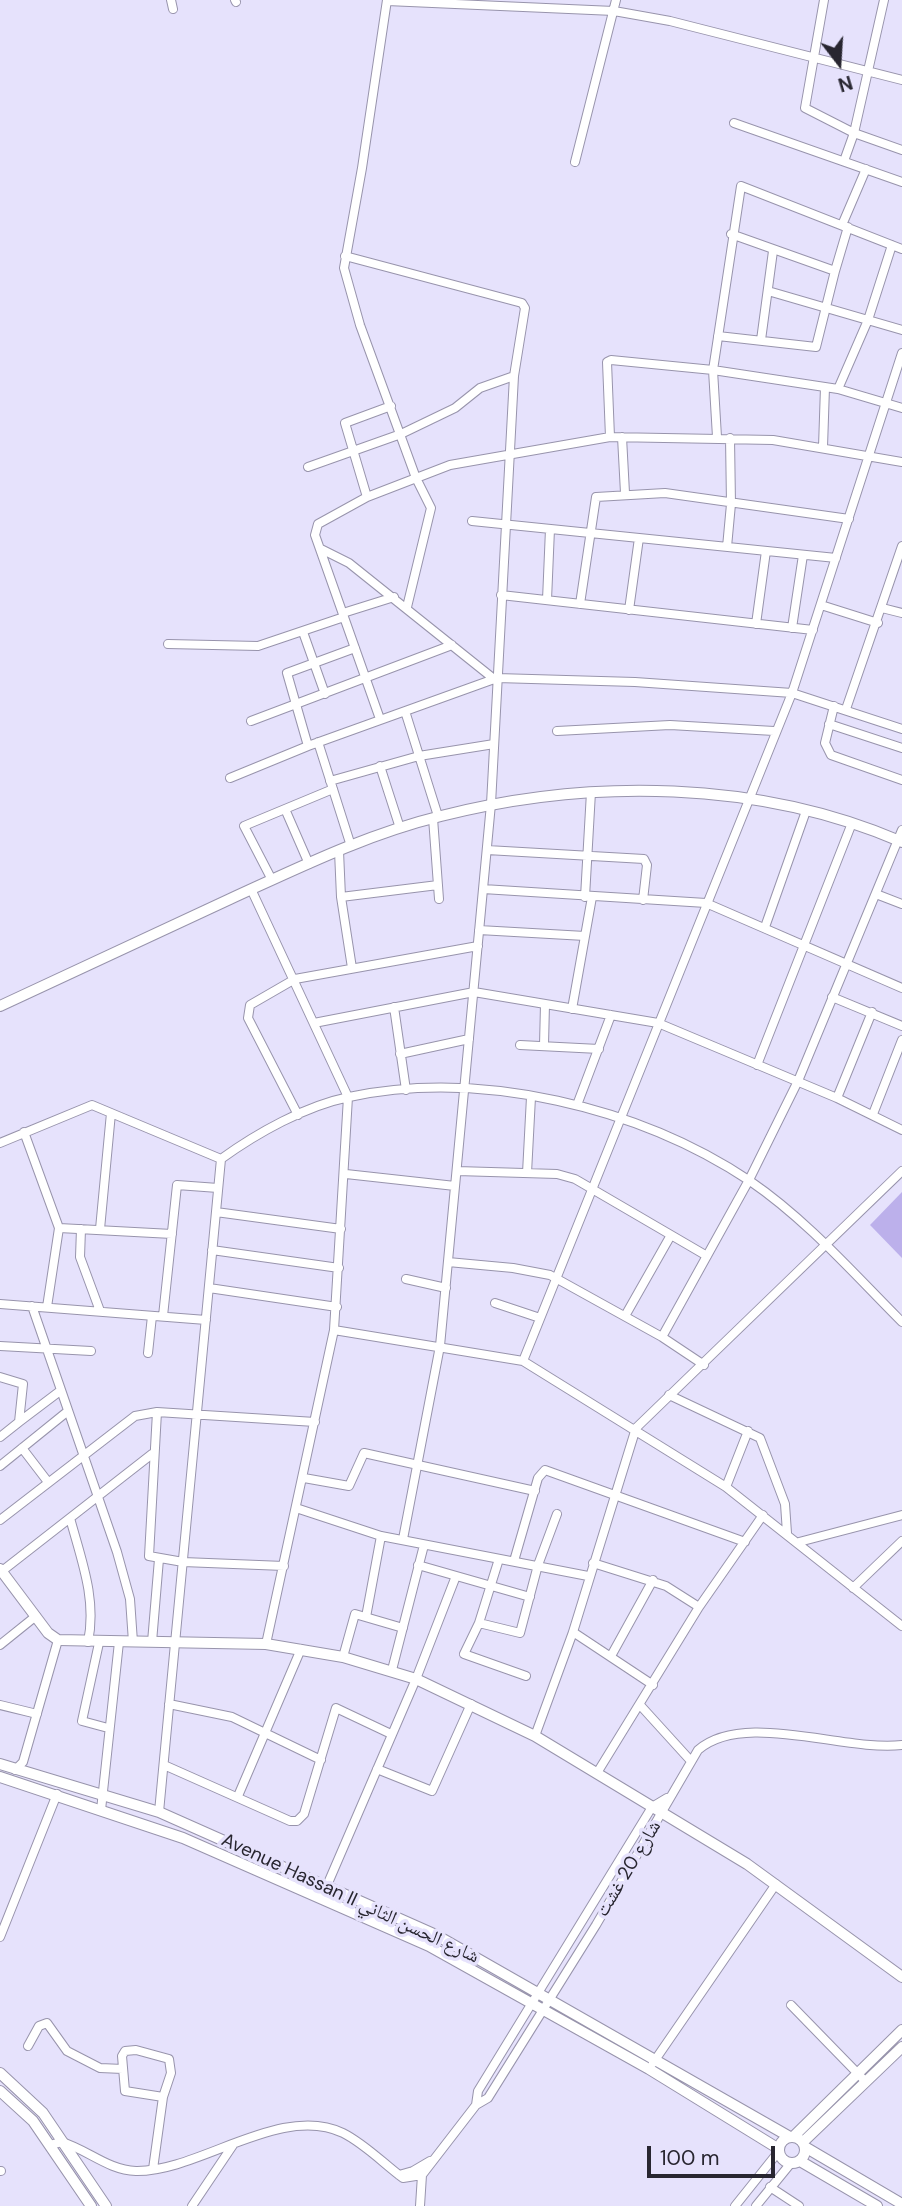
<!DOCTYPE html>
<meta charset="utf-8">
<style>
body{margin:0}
#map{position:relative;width:902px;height:2206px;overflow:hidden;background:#e6e2fc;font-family:"DM Sans",sans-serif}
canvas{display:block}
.north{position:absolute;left:804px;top:28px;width:70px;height:70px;-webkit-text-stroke:5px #e6e2fc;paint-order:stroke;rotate:163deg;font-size:19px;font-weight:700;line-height:28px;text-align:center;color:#282630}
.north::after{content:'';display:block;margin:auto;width:24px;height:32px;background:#282630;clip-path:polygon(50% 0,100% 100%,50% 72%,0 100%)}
.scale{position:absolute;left:647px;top:2146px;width:128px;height:32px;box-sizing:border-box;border:4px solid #282630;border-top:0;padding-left:9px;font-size:21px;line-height:24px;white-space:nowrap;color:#282630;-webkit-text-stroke:5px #e6e2fc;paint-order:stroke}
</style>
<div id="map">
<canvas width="902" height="2206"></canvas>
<div class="north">N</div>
<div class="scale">100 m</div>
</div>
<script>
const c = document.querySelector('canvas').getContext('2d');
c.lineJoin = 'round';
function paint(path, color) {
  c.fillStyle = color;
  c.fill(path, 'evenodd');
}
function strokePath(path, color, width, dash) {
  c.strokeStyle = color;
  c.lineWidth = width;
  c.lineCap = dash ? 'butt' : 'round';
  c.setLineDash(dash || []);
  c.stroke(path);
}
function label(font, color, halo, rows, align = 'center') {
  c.font = font + ' "DM Sans","Noto Naskh Arabic",sans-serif';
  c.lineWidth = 7;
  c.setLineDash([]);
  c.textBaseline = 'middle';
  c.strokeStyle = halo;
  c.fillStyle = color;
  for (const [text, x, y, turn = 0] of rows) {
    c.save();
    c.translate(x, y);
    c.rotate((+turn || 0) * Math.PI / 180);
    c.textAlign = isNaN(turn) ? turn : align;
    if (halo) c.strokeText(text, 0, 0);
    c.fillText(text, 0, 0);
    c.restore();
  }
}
paint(new Path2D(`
 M 902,1192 L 902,1258 L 870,1225 Z`), '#bcb0eb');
const street = new Path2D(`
 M 171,0 L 173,9
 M 235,0 L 236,2
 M 387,0 L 362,168 L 344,268 L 360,325 L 416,478 L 431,508 L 407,607
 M 824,0 L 805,108 L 854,133 L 902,150
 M 387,1 L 614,11 L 670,21 L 902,80
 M 734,123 L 902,182
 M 844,161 L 854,133 L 884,0
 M 575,162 L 616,0
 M 842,225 L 866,169
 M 345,256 L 522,303 L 525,308 L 514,376 L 491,804 L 440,1346 L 403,1539
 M 835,271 L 848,227
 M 768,291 L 902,330
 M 718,336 L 816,347 L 835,271 L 731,234
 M 761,340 L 773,251
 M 838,389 L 868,320 L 892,245
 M 610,437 L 607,362 L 611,360 L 713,370 L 838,389 L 902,408
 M 622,437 L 625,493
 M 717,437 L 713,370 L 741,186 L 902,249
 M 823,447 L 825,387
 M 308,467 L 401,434 L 455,408 L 480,388 L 514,376
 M 367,497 L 345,423 L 391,406
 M 472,521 L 836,558
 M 727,547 L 731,504 L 730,438
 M 321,549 L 349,563 L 494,679
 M 501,595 L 813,630
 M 547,600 L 550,529
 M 580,604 L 596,497 L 665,493 L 849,519
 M 821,605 L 878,623
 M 882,608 L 902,613
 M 629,610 L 639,538
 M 343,613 L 394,597
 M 756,624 L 766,551
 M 792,628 L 803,555
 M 303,632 L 325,694
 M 168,644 L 258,646 L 344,617
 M 834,706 L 825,743 L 831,755 L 902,780
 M 846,709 L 902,546
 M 405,711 L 438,816
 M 380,719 L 315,535 L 318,524 L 367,497 L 450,465 L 610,437 L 773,440 L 902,462
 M 251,721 L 452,645
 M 829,724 L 902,748
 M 557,731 L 670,725 L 774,731
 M 318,742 L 351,846
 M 308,746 L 287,673 L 355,648
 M 380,766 L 400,828
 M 230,778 L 308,746 L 497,678 L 635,682 L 792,693 L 902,729
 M 330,781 L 419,756 L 494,744
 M 285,809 L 309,864
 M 433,818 L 439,899
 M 487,850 L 644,859 L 647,865 L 643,900
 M 339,851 L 341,897 L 352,968
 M 272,880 L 244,826 L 333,789
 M 251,889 L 348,1097 L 334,1330 L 266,1644
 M 483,889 L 706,903 L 902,988
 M 876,894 L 902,904
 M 341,897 L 438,885
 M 585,897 L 591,792
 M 765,927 L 806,811
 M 479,930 L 585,936
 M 832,997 L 902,1026
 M 394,1007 L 406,1090
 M 572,1009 L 592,897
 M 314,1023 L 474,992 L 658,1023 L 837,1098 L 902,1130
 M 520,1045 L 599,1049
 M 544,1045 L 545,1004
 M 400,1054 L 469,1039
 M 757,1065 L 852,823
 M 837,1098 L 872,1012
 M 577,1105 L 611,1015
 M 873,1114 L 902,1040
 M 298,1115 L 248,1018 L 250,1005 L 295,979 L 478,946
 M 24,1132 L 59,1228 L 47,1307
 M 0,1143 L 92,1105 L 221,1159
 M 457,1171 L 557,1174 L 575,1179 L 707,1256
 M 527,1173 L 531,1097
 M 346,1174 L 455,1186
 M 216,1212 L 341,1229
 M 59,1228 L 172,1234
 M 81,1229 L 80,1257 L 100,1311
 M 100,1229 L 111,1113
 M 212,1250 L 339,1268
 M 448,1262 L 513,1268 L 550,1275 L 662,1337 L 704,1365
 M 406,1279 L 446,1288
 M 209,1288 L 337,1307
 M 495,1303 L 540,1318
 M 0,1304 L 206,1320
 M 32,1306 L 117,1552 L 130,1599 L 133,1642
 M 163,1316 L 177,1185 L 218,1188
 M 625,1316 L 671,1235
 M 334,1330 L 523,1361 L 726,1487 L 902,1626
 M 662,1337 L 749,1180 L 798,1081 L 902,830
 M 0,1346 L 91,1351
 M 148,1353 L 152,1316
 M 523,1361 L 792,693 L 902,353
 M 0,1377 L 23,1384 L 19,1422 L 0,1437
 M 669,1395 L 760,1438 L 785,1504 L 787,1533
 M 157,1412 L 149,1556 L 183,1562 L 284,1566
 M 19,1422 L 60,1391
 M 22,1448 L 48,1482
 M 0,1466 L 68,1411
 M 304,1478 L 349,1486 L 364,1453 L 535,1491
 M 726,1487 L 748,1431
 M 296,1508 L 381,1536 L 588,1576
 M 70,1518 C 81,1559 97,1599 88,1642
 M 0,1520 L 135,1416 L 157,1412 L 315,1422
 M 799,1542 L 902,1515
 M 499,1559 L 479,1623 L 464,1654 L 526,1676
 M 514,1561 L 538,1478 L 545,1470 L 745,1542
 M 593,1563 L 666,1586 L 699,1607
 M 418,1565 L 530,1597
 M 2,1571 L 152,1454
 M 853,1588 L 902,1541
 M 366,1617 L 381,1536
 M 479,1623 L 520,1633 L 538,1565 L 557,1514
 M 573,1632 L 653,1685
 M 152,1642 L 159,1559
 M 99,1643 L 82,1721 L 108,1728
 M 0,1645 L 36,1616
 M 611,1656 L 653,1580
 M 343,1657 L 355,1614 L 403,1628
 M 392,1670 L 424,1545
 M 169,1704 L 232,1717 L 321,1760
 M 0,1705 L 37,1714
 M 640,1705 L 690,1760
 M 535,1736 L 573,1632 L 636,1428 L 902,1171
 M 164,1765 L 290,1821 L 297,1821 L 304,1814 L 336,1708 L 391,1734
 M 377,1769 L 432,1791 L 471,1704
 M 15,1770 L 23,1762 L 58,1640
 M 597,1773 L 699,1607 L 763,1515
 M 238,1796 L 301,1649
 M 101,1810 L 119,1642
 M 159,1812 L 221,1159 C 257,1133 305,1106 349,1097 C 481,1069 639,1107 750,1181 C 807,1220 854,1274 902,1322
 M 322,1897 L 416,1679 L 456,1576
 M 0,1937 L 57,1794
 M 791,2005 L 866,2082
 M 28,2046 L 39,2026 L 47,2023 L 67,2051 L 100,2068 L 123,2069
 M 653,2063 L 776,1884
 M 476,2105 L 478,2091 L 652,1807 L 667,1798
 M 50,2145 L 62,2142 C 88,2150 108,2170 136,2171 C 199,2172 281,2103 343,2133 C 365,2144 384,2164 403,2178 L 422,2175 L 476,2105 L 488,2098 L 596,1925 L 698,1750 C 744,1710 844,1752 902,1745
 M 153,2169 L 163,2097 L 125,2091 L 122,2056 L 125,2051 L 136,2050 L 169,2059 L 171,2073 L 163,2097
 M 0,2171 L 1,2171
 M 399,2175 L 413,2171 L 430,2161
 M 770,2187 L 799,2206
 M 192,2206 L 233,2145
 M 420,2206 L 422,2175
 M 735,2206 L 779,2151
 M 756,2206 L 791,2163`);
const secondary = new Path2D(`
 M 0,1006 C 76,970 153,935 230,899 C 298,868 367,834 441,816 C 590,778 759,780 902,842
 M 0,1569 L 48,1633 L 58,1640 L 266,1644 L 343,1657 L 416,1679 L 535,1736 L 747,1864 L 902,1977
 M 0,1764 L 159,1812 L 436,1935 L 790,2137
 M 0,1777 L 183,1838 L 429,1946 L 649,2069 L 779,2149
 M 0,2073 L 43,2113 L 106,2206
 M 0,2091 L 33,2121 L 91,2206
 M779 2150a13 13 0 1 1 26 0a13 13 0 1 1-26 0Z
 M 793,2137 L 902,2030
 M 803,2142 L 902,2047
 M 805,2147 L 902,2204
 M 800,2161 L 877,2206`);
strokePath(street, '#9894ac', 10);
strokePath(secondary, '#9894ac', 12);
strokePath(street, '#fff', 8);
strokePath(secondary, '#fff', 10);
label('19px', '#282630', '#e6e2fc', [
 ["شارع 20 غشت",629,1869,-59],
 ["Avenue Hassan II شارع الحسن الثاني",350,1899,25]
]);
</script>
